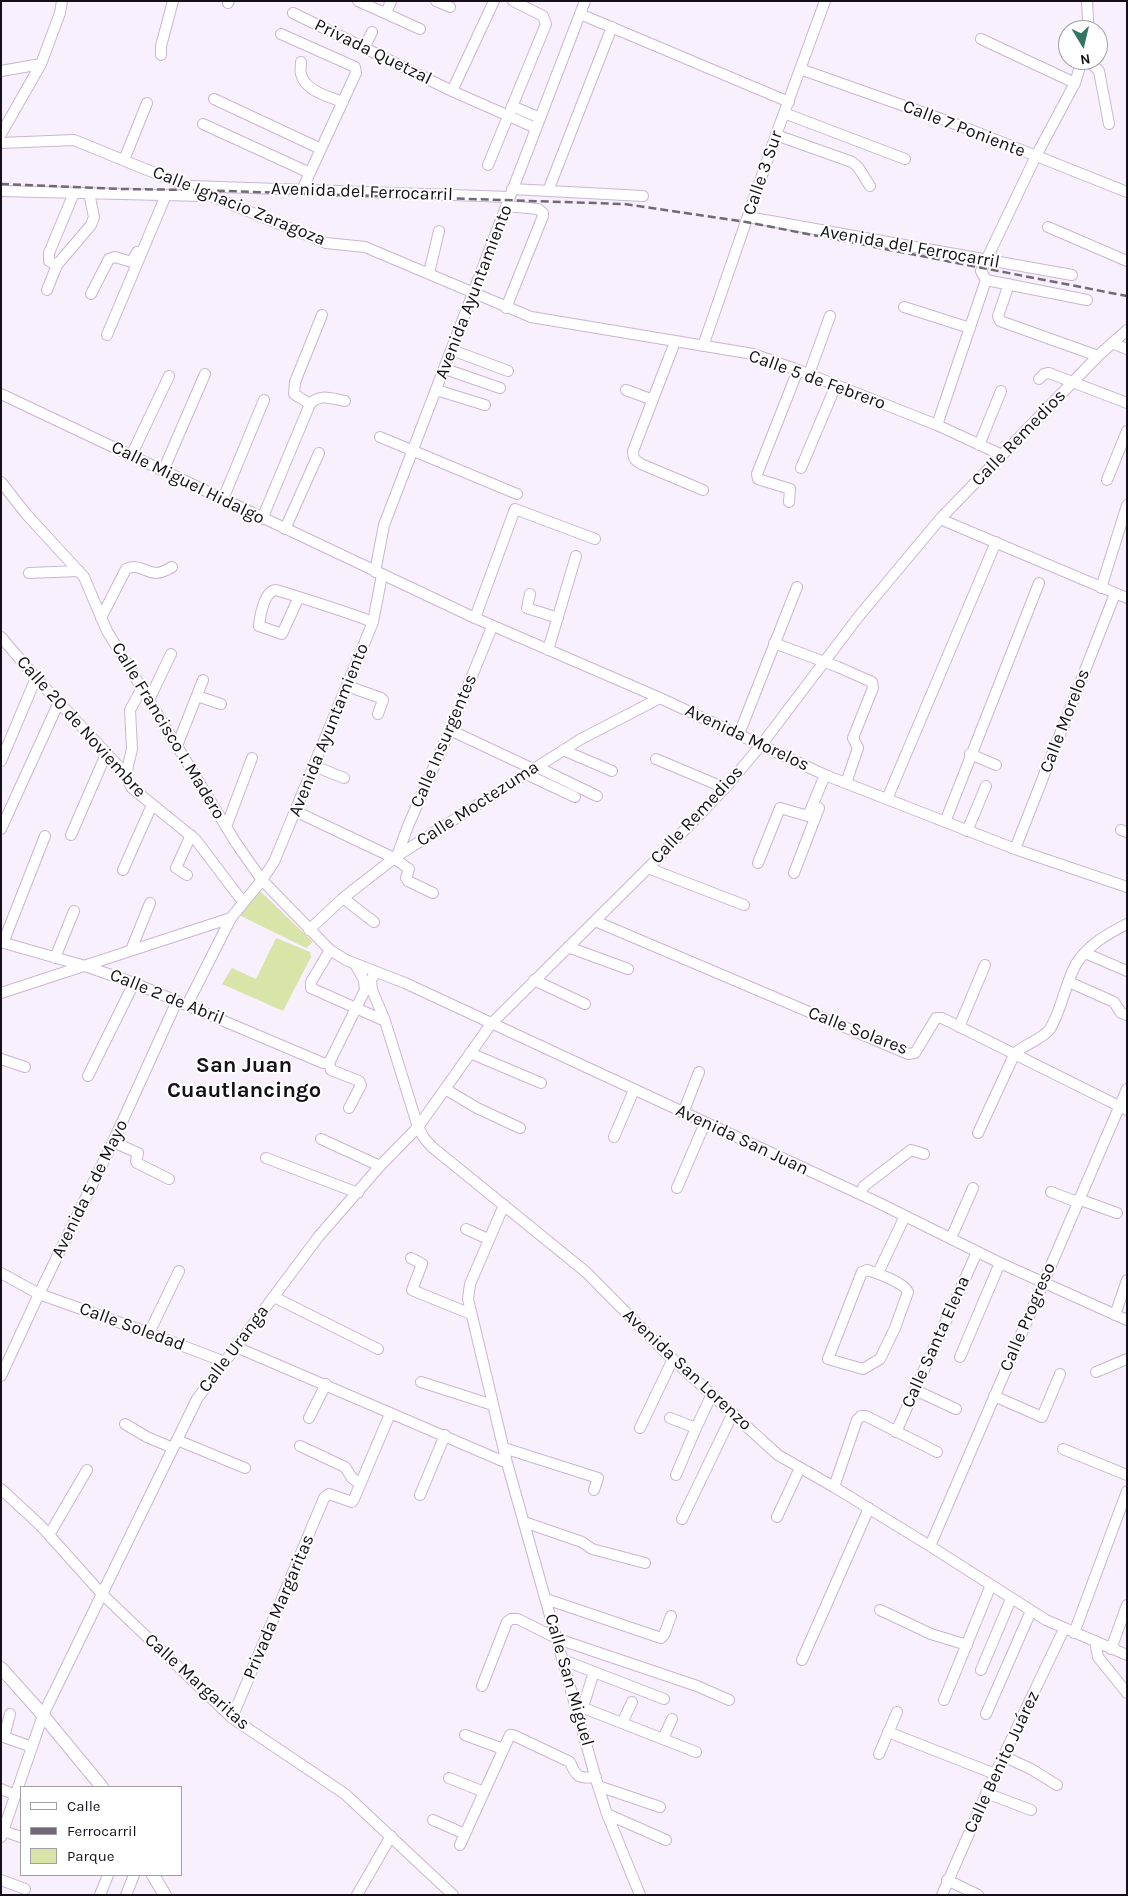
<!DOCTYPE html>
<meta charset="utf-8">
<style>
body{margin:0}
#map{position:relative;width:1128px;height:1896px;overflow:hidden;background:#f8f0fd;font-family:Karla,sans-serif}
canvas{display:block}
.frame{position:absolute;inset:0;border:2px solid #160f1a;pointer-events:none}
.legend{position:absolute;left:20px;top:1786px;width:162px;height:90px;box-sizing:border-box;background:#fff;border:1px solid #a29fa3;margin:0;padding:6px 9px;list-style:none;font-size:15px;color:#160f1a}
.legend li{display:flex;align-items:center;gap:10px;height:25px}
.legend b{width:25px;border:1px solid #a29fa3}
.north{position:absolute;left:1058px;top:20px;width:50px;height:50px;box-sizing:border-box;background:#fff;border:1px solid #a29fa3;border-radius:50%;rotate:171deg;font-size:14px;font-weight:700;line-height:20px;text-align:center;color:#160f1a}
.north::after{content:'';display:block;margin:auto;width:18px;height:22px;background:#347463;clip-path:polygon(50% 0,100% 100%,50% 72%,0 100%)}
</style>
<div id="map">
<canvas width="1128" height="1896"></canvas>
<div class="frame"></div>
<ul class="legend">
<li><b style="height:6px;background:#fff"></b>Calle</li>
<li><b style="height:6px;background:#716a76"></b>Ferrocarril</li>
<li><b style="height:14px;background:#d8e4a8"></b>Parque</li>
</ul>
<div class="north">N</div>
</div>
<script>
const c = document.querySelector('canvas').getContext('2d');
c.lineJoin = 'round';
function paint(path, color) {
  c.fillStyle = color;
  c.fill(path, 'evenodd');
}
function strokePath(path, color, width, dash) {
  c.strokeStyle = color;
  c.lineWidth = width;
  c.lineCap = dash ? 'butt' : 'round';
  c.setLineDash(dash || []);
  c.stroke(path);
}
function label(font, color, halo, rows, align = 'center') {
  c.font = font + ' Karla,sans-serif';
  c.lineWidth = 4;
  c.setLineDash([]);
  c.textBaseline = 'middle';
  c.strokeStyle = halo;
  c.fillStyle = color;
  for (const [text, x, y, turn = 0] of rows) {
    c.save();
    c.translate(x, y);
    c.rotate((+turn || 0) * Math.PI / 180);
    c.textAlign = isNaN(turn) ? turn : align;
    if (halo) c.strokeText(text, 0, 0);
    c.fillText(text, 0, 0);
    c.restore();
  }
}
paint(new Path2D(`
 M 260,891 L 313,942 L 306,948 L 239,915 Z
 M 276,938 L 310,952 L 311,957 L 283,1011 L 222,984 L 232,968 L 256,979 Z`), '#d8e4a8');
const minor = new Path2D(`
 M 358,1 L 420,29
 M 436,1 L 450,7
 M 228,3 L 229,1
 M 293,13 L 452,91 L 536,128
 M 386,13 L 391,1
 M 580,14 L 789,102
 M 1087,30 L 1088,20 L 1087,1
 M 281,34 L 355,67 L 356,73 L 302,190
 M 981,39 L 1075,83
 M 364,48 L 372,32
 M 161,55 L 161,46 L 173,1
 M 1088,60 L 1099,71 L 1109,124
 M 301,62 C 301,65 300,71 301,74 C 305,91 329,97 343,102
 M 800,69 L 961,126 L 1127,192
 M 1,71 L 41,64
 M 452,91 L 494,1
 M 214,99 L 321,149
 M 512,106 L 540,118
 M 784,113 L 905,159
 M 203,124 L 310,173
 M 1,134 L 41,64 L 60,13 L 62,1
 M 776,135 L 852,162 L 858,167 L 870,186
 M 1,143 L 74,140 L 326,243 L 365,247 L 531,317 L 753,354 L 798,370 L 937,425 L 1002,455
 M 124,160 L 147,103
 M 488,165 L 546,24 L 543,16 L 513,1
 M 191,186 L 510,197
 M 512,189 L 643,196
 M 1,191 L 203,196
 M 548,191 L 612,27
 M 74,193 L 49,253 L 49,261 L 57,265 L 91,225 L 94,217 L 89,193
 M 506,206 L 538,209 L 543,213 L 543,216 L 506,308
 M 748,217 L 1072,275
 M 1048,227 L 1127,261
 M 429,273 L 439,231
 M 986,280 L 1087,300
 M 1009,284 L 998,316 L 1000,321 L 1098,356
 M 47,290 L 57,265
 M 91,294 L 109,259 L 115,257 L 132,262 L 137,252
 M 904,307 L 970,328
 M 107,335 L 166,195
 M 675,342 L 633,451 C 633,459 635,460 641,464 L 703,490
 M 1112,343 L 1127,349
 M 703,346 L 776,135 L 825,1
 M 452,350 L 508,371
 M 445,369 L 500,388
 M 809,374 L 830,316
 M 1039,379 L 1044,374 L 1049,373 L 1127,403
 M 436,390 L 485,405
 M 626,390 L 653,400
 M 1,394 L 475,618 L 660,698 L 825,775 L 1015,849 L 1127,887
 M 310,404 L 294,394 L 295,382 L 322,315
 M 937,425 L 986,280 L 981,271 L 1036,156 L 1075,83 L 1082,60
 M 380,437 L 517,494
 M 979,445 L 1001,391
 M 131,456 L 169,376
 M 801,468 L 836,385
 M 163,471 L 205,374
 M 1107,480 L 1127,431
 M 1,482 L 27,515 L 84,577 L 107,631 L 236,843 L 262,880 L 330,950 L 346,960 L 405,983 L 877,1202 L 1000,1263 L 1127,1320
 M 223,499 L 264,400
 M 789,502 L 790,489 L 761,480 L 758,479 L 757,474 L 798,370
 M 262,519 L 310,404 C 320,393 332,399 345,401
 M 940,519 L 1127,598
 M 285,529 L 319,453
 M 375,572 L 384,525 L 585,1
 M 29,573 L 79,571
 M 1101,588 L 1127,505
 M 530,594 L 527,608 L 558,618
 M 299,597 L 282,634 L 259,626 C 260,616 264,591 276,590 C 309,600 341,610 373,622
 M 101,618 L 126,569 C 137,563 145,572 156,573 C 162,573 167,570 172,567
 M 475,618 L 515,509 L 595,539
 M 1,637 L 36,678 L 126,774 L 127,779 L 132,788 L 196,840 L 243,902
 M 774,643 L 838,667 L 872,682 L 873,688 L 853,738 L 858,748 L 846,783
 M 548,650 L 576,556
 M 347,686 L 381,698 L 383,700 L 378,714
 M 197,696 L 221,704
 M 149,700 L 171,654
 M 450,730 L 533,769
 M 739,734 L 797,587
 M 177,746 L 203,680
 M 563,750 L 612,771
 M 970,754 L 996,765
 M 656,759 L 725,788
 M 1,761 L 36,678
 M 314,766 L 344,778
 M 537,767 L 597,796
 M 126,774 L 132,749 L 130,710 L 142,688
 M 526,774 L 575,797
 M 887,799 L 996,542
 M 295,811 L 394,858 L 409,869 L 406,878 L 408,881 L 433,893
 M 945,822 L 1039,583
 M 226,827 L 252,758
 M 1,829 L 59,702
 M 1121,830 L 1127,832
 M 967,831 L 986,786
 M 71,835 L 107,752
 M 1015,849 L 1115,594
 M 397,856 L 408,826 L 450,730 L 492,627
 M 758,863 L 780,808 L 808,816 L 825,775
 M 648,868 L 744,905
 M 123,870 L 152,805
 M 794,873 L 819,808
 M 187,875 L 176,868 L 191,835
 M 343,898 L 374,922
 M 595,921 L 908,1054 L 915,1053 L 936,1018 L 942,1018 L 1127,1110
 M 309,930 L 343,898 L 397,856 L 581,739 L 660,698
 M 1,942 L 85,966 L 134,983 L 323,1063 L 329,1063
 M 3,943 L 45,836
 M 568,947 L 628,969
 M 131,950 L 150,903
 M 330,950 L 311,982 L 311,988 L 385,1021
 M 1085,953 L 1127,971
 M 55,958 L 74,911
 M 376,972 L 371,980 L 372,990 L 385,1021 L 418,1127 L 424,1138 L 432,1147 L 586,1272 L 666,1353 L 778,1455 L 834,1487 L 930,1546 L 1046,1620 L 1127,1655
 M 534,980 L 585,1004
 M 1069,982 L 1114,1002 L 1121,1013 L 1127,1015
 M 1,993 L 231,918
 M 187,1005 L 231,918 L 262,880 L 274,862 L 373,622 L 382,575
 M 959,1027 L 985,965
 M 470,1053 L 541,1083
 M 1,1059 L 25,1067
 M 329,1063 L 365,990 L 364,980 L 355,964
 M 329,1063 L 331,1070 L 359,1081 L 361,1085 L 349,1108
 M 88,1076 L 134,983
 M 445,1089 L 477,1108 L 520,1128
 M 683,1113 L 699,1072
 M 978,1133 L 1015,1053 C 1024,1045 1044,1038 1050,1029 C 1062,1009 1065,984 1076,964 C 1088,945 1107,934 1127,924
 M 614,1137 L 634,1090
 M 321,1139 L 380,1166
 M 113,1142 L 138,1153 L 136,1161 L 137,1163 L 169,1179
 M 266,1158 L 358,1193
 M 677,1188 L 705,1123
 M 1051,1192 L 1077,1202
 M 860,1194 L 864,1186 L 911,1150 L 924,1154
 M 1078,1199 L 1117,1213
 M 504,1205 L 470,1284 L 468,1299 L 507,1463 L 598,1786 L 607,1814 L 640,1895
 M 466,1229 L 488,1239
 M 951,1238 L 973,1188
 M 411,1258 L 422,1264 L 412,1290 L 471,1314
 M 867,1270 C 877,1273 905,1283 908,1292 L 895,1328 L 880,1359 L 863,1369 L 828,1359 L 862,1272 Z
 M 1,1273 L 39,1294 L 149,1333 L 225,1362
 M 878,1273 L 905,1216
 M 274,1297 L 378,1349
 M 1115,1315 L 1127,1280
 M 149,1333 L 179,1271
 M 236,1347 L 507,1463
 M 960,1357 L 1000,1263
 M 1096,1372 L 1127,1359
 M 1,1376 L 39,1294 L 113,1142 L 177,1001
 M 421,1382 L 493,1405
 M 915,1390 L 956,1409
 M 994,1396 L 1042,1417 L 1060,1374
 M 309,1418 L 326,1384
 M 670,1418 L 696,1428 L 712,1394
 M 125,1424 L 147,1437 L 173,1448
 M 640,1428 L 673,1359
 M 896,1432 L 977,1252
 M 177,1440 L 245,1468
 M 300,1446 L 345,1467 L 352,1478 L 360,1484
 M 504,1448 L 598,1478 L 594,1490
 M 1063,1449 L 1127,1475
 M 676,1475 L 696,1428
 M 834,1487 L 857,1420 L 861,1416 L 866,1416 L 937,1452
 M 1,1489 L 40,1525 L 102,1594 L 232,1718 L 345,1794 L 453,1895
 M 420,1495 L 445,1435
 M 777,1517 L 800,1468
 M 682,1519 L 733,1413
 M 524,1522 L 582,1542 L 592,1549 L 645,1563
 M 49,1535 L 87,1470
 M 930,1546 L 1127,1089
 M 546,1599 L 661,1638 L 664,1635 L 671,1616
 M 880,1610 L 931,1634 L 967,1645
 M 1074,1633 L 1127,1491
 M 1095,1641 L 1098,1657 L 1127,1693
 M 1111,1649 L 1127,1605
 M 563,1660 L 664,1699
 M 802,1660 L 869,1508
 M 981,1670 L 1011,1599
 M 482,1686 L 507,1622 L 511,1619 L 518,1619 L 558,1639 L 697,1686 L 729,1700
 M 944,1700 L 991,1585
 M 576,1705 L 696,1752
 M 583,1707 L 592,1678
 M 10,1714 L 4,1737 L 32,1747
 M 986,1714 L 1031,1611
 M 232,1718 L 324,1498 L 329,1494 L 352,1502 L 354,1499 L 390,1414
 M 622,1723 L 632,1702
 M 888,1732 L 995,1774
 M 465,1735 L 503,1749
 M 663,1739 L 672,1719
 M 879,1754 L 897,1712
 M 1003,1756 L 1031,1769 L 1057,1785
 M 449,1778 L 484,1792
 M 598,1786 L 660,1807
 M 1,1789 L 15,1795
 M 986,1793 L 1031,1810
 M 607,1814 L 666,1840
 M 433,1820 L 465,1834
 M 3,1831 L 21,1837
 M 1,1837 L 43,1715 L 197,1399 L 319,1236 L 380,1166 L 418,1127 L 491,1024 L 648,868 L 725,788 L 762,744 L 859,616 L 940,519 L 1098,356 L 1127,330
 M 460,1845 L 510,1735 L 513,1735 L 570,1762 C 577,1779 579,1778 596,1777
 M 1,1880 L 25,1889
 M 947,1880 L 978,1895
 M 100,1895 L 108,1875
 M 126,1895 L 134,1875
 M 357,1895 L 391,1836
 M 942,1895 L 995,1774 L 1064,1629`);
const major = new Path2D(`
 M 1,1668 L 36,1707 L 102,1787
 M 153,1875 L 165,1895`);
strokePath(minor, '#c9b6d6', 12);
strokePath(major, '#c9b6d6', 14);
strokePath(minor, '#fff', 10);
strokePath(major, '#fff', 12);
strokePath(new Path2D(`
 M 1,184 L 121,189 L 195,190 L 624,204 L 746,222 L 1127,296`), '#716a76', 2.5, [8, 4]);
label('18px', '#160f1a', '#fff', [
 ["Privada Quetzal",373,52,26],
 ["Calle 7 Poniente",964,129,21],
 ["Calle 3 Sur",763,173,-71],
 ["Avenida del Ferrocarril",362,192,2],
 ["Calle Ignacio Zaragoza",239,206,22],
 ["Avenida del Ferrocarril",910,247,10],
 ["Avenida Ayuntamiento",474,292,-69],
 ["Calle 5 de Febrero",817,380,20],
 ["Calle Remedios",1019,438,-46],
 ["Calle Miguel Hidalgo",188,483,26],
 ["Calle Morelos",1065,721,-69],
 ["Calle 20 de Noviembre",81,727,48],
 ["Avenida Ayuntamiento",329,730,-68],
 ["Calle Francisco I. Madero",168,731,59],
 ["Avenida Morelos",747,738,25],
 ["Calle Insurgentes",444,741,-67],
 ["Calle Moctezuma",478,804,-33],
 ["Calle Remedios",697,815,-47],
 ["Calle 2 de Abril",167,997,22],
 ["Calle Solares",858,1031,21],
 ["Avenida San Juan",742,1140,25],
 ["Avenida 5 de Mayo",90,1189,-64],
 ["Calle Progreso",1028,1317,-67],
 ["Calle Soledad",132,1327,20],
 ["Calle Santa Elena",936,1342,-66],
 ["Calle Uranga",234,1349,-53],
 ["Avenida San Lorenzo",687,1370,43],
 ["Privada Margaritas",279,1607,-67],
 ["Calle San Miguel",569,1680,74],
 ["Calle Margaritas",197,1682,42],
 ["Calle Benito Juárez",1002,1762,-65]
]);
label('bold 22px', '#160f1a', '#fff', [
 ["San Juan",244,1066],
 ["Cuautlancingo",244,1091]
]);
</script>
